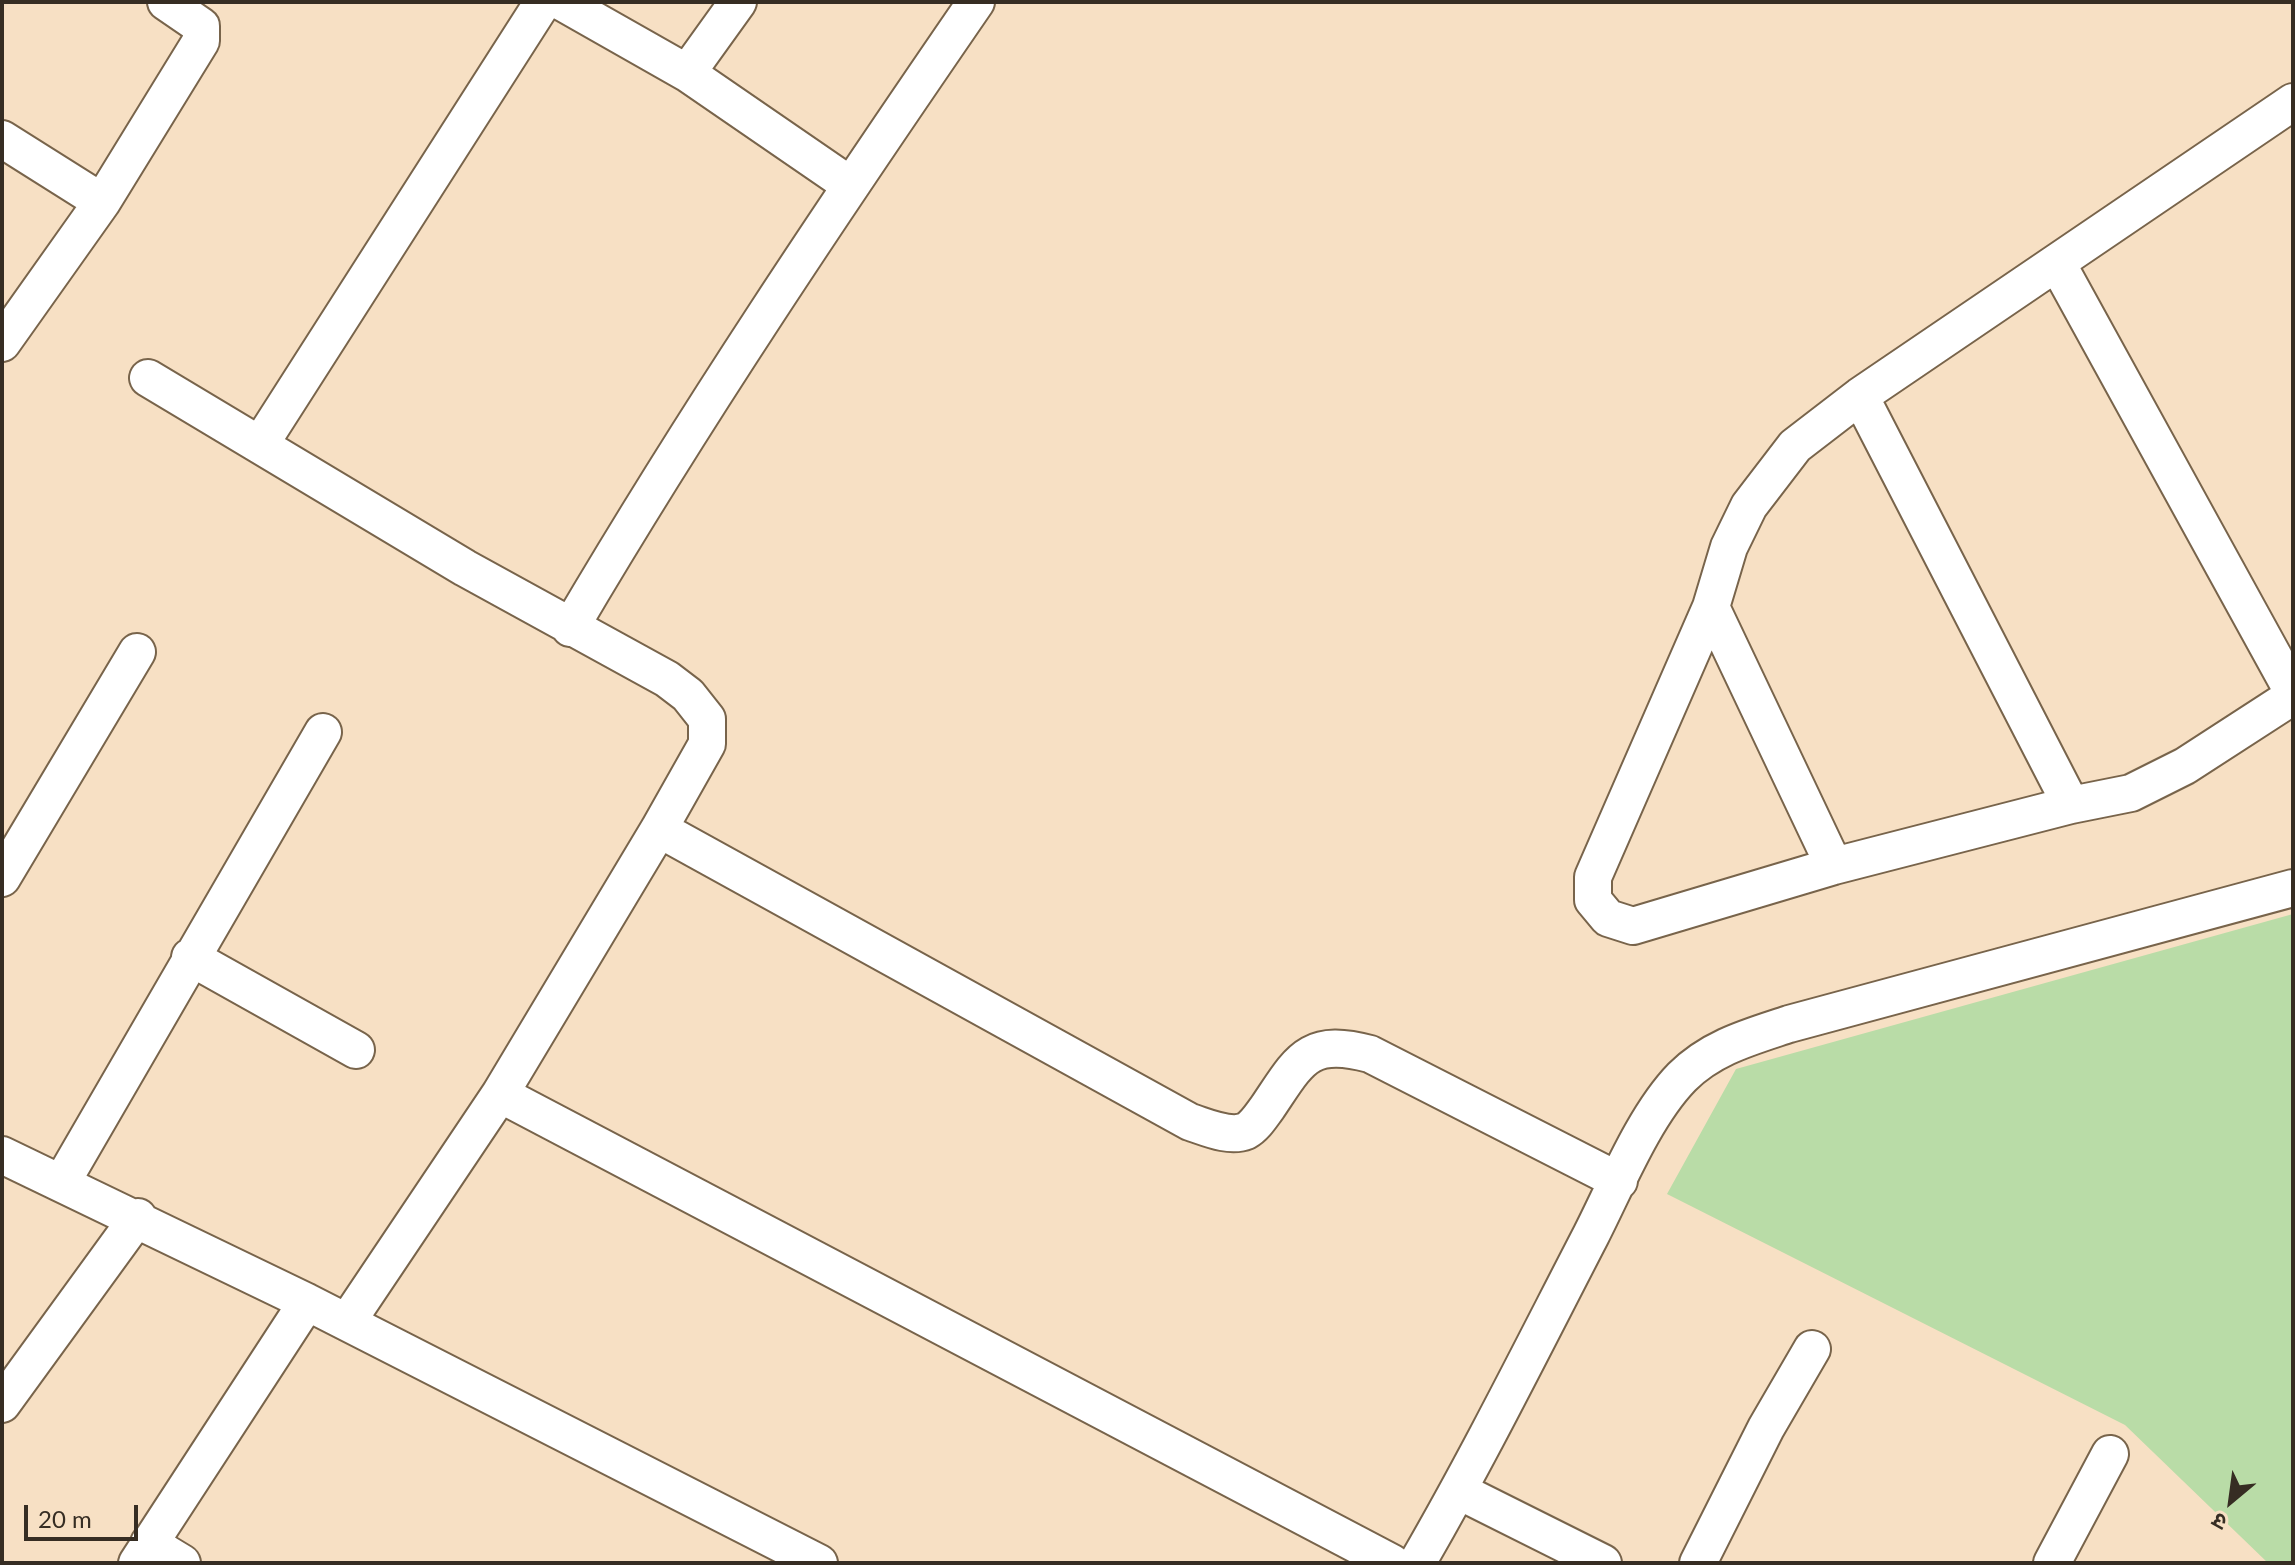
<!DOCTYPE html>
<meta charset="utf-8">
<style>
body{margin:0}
#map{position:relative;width:2295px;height:1565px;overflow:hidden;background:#f7e0c4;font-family:Lato,"Noto Sans Devanagari",sans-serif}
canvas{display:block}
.frame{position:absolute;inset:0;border:4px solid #362d23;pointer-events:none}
.north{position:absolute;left:2191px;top:1461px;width:80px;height:80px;-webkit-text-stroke:6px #f7e0c4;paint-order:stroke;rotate:209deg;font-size:22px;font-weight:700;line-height:32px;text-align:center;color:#362d23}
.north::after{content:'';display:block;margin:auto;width:28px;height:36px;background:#362d23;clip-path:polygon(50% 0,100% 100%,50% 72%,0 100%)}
.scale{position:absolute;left:24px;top:1505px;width:114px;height:36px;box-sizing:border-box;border:4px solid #362d23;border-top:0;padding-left:10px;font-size:24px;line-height:28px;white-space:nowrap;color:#362d23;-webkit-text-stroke:6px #f7e0c4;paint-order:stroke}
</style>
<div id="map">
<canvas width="2295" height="1565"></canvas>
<div class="frame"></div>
<div class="north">उ</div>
<div class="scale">20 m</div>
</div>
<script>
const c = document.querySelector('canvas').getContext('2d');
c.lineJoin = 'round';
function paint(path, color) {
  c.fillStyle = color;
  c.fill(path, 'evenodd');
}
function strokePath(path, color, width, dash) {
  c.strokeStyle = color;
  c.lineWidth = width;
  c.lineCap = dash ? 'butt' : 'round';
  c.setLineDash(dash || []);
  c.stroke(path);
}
paint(new Path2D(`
 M 2293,914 L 2293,1563 L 2268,1563 L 2125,1425 L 1667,1194 L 1736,1069 Z`), '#b9dca7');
const street = new Path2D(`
 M 562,2 L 687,73 L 850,185
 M 687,73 L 738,2
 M 2293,102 L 1860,396 L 1795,446 L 1749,506 L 1729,547 L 1711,607 L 1593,877 L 1593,900 L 1608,918 L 1633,926 L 1834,866 L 2071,805 L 2131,793 L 2185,766 L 2293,696
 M 2,139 L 102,202 L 2,343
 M 102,202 L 201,41 L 201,26 L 166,2
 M 2057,263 L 2293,692
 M 148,378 L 465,568 L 667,679 L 688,695 L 707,719 L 707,744 L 659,829 L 500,1094 L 347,1322
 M 1860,396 L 2071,805
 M 261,443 L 543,2
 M 1711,607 L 1834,866
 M 570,628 C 696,414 835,207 976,2
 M 659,829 L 1190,1122 C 1206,1127 1229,1138 1246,1131 C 1255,1126 1261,1116 1267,1108 C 1299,1061 1307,1037 1370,1054 L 1619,1181
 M 2,878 L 137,652
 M 190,957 L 356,1050
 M 500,1094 L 1392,1563
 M 2,1155 L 307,1302 L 819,1563
 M 62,1182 L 323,732
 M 2,1404 L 138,1217
 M 1459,1491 L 1603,1563
 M 149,1543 L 182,1563
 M 137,1563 L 307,1302
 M 1417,1563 C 1479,1456 1534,1345 1591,1235 C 1616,1186 1644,1116 1682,1077 C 1712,1047 1750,1037 1789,1024 L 2293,888
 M 1698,1563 L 1766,1428 L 1812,1349
 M 2052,1563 L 2110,1454`);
strokePath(street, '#78644b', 40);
strokePath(street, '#fff', 36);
</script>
